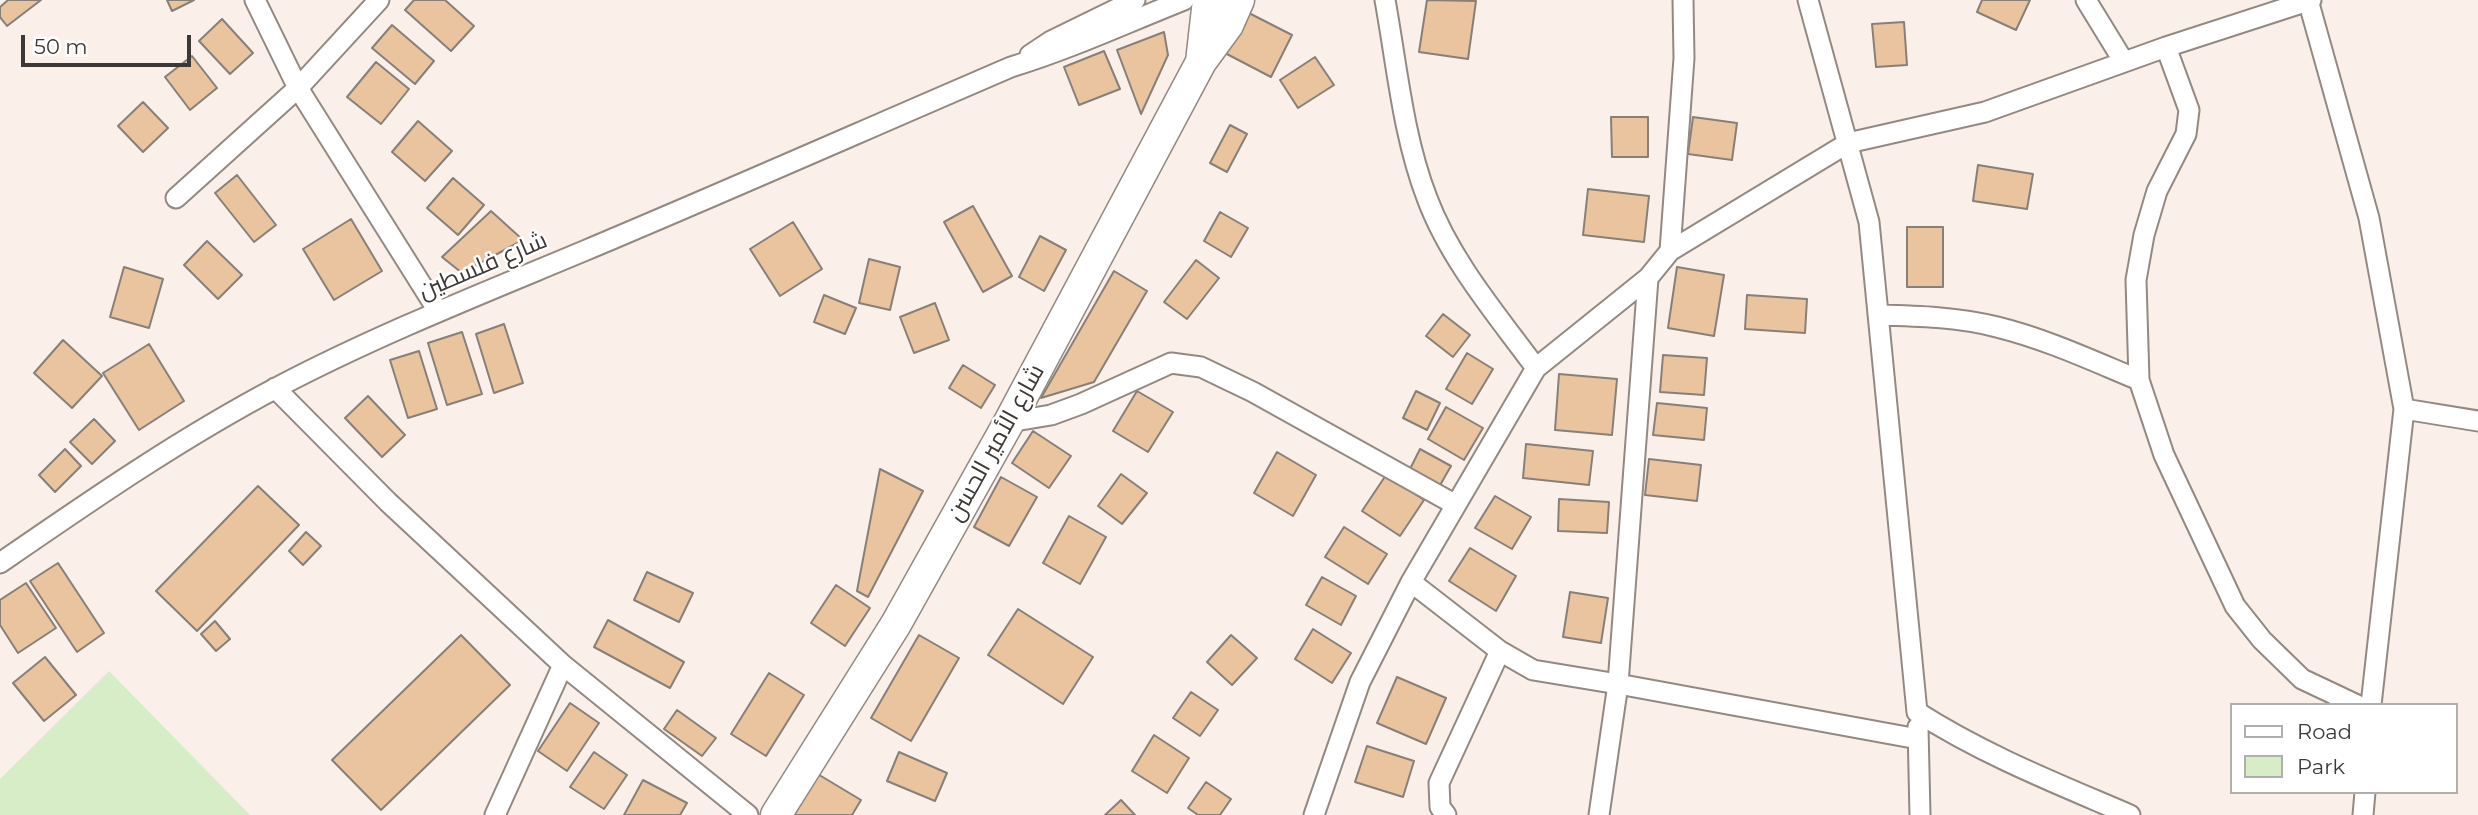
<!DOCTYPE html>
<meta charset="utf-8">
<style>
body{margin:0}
#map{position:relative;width:2478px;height:815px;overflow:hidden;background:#faf0e9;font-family:Montserrat,sans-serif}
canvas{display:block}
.legend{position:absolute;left:2230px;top:703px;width:228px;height:91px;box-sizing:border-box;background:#fff;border:2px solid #b1afae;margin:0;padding:9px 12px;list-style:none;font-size:21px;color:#3c3835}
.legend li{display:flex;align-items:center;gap:14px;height:35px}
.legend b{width:35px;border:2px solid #b1afae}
.scale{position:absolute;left:21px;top:35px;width:170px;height:32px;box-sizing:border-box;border:4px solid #3c3835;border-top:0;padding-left:9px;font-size:21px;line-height:24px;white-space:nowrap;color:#3c3835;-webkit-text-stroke:5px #fff;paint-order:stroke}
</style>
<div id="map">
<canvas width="2478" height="815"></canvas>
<ul class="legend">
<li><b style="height:9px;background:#fff"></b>Road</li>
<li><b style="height:19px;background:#d6edc7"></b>Park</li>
</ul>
<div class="scale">50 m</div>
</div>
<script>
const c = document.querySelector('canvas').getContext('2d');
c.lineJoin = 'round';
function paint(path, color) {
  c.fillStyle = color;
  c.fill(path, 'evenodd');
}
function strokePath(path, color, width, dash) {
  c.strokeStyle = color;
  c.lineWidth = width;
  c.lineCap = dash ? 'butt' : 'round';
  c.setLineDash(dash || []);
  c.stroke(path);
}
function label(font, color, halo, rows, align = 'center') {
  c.font = font + ' Montserrat,Cairo,sans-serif';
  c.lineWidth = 5;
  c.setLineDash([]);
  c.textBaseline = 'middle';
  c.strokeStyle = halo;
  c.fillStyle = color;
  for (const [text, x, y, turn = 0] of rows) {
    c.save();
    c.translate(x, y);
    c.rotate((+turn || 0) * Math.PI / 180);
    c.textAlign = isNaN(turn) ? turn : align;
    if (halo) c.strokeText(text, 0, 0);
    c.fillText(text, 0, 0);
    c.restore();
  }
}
paint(new Path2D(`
 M 109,671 L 250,815 L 0,815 L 0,779 Z`), '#d6edc7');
const building = new Path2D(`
 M 8,0 L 41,0 L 7,26 L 0,17 L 0,7 Z
 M 167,0 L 194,0 L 172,11 Z
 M 414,0 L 445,0 L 474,26 L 451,51 L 405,10 Z
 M 1427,0 L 1476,1 L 1468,59 L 1419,52 Z
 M 1982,0 L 2030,0 L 2016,30 L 1977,12 Z
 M 1245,11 L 1292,35 L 1271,77 L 1223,52 Z
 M 222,19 L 253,53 L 230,74 L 199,41 Z
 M 1904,22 L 1907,65 L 1876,67 L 1872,24 Z
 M 392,25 L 434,61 L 415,84 L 372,48 Z
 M 1164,32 L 1168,55 L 1141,114 L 1117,50 Z
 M 1104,51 L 1120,89 L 1079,105 L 1064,67 Z
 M 192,56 L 217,88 L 190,110 L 165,77 Z
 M 1315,57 L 1334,85 L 1298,108 L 1280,80 Z
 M 376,62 L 409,89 L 381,124 L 347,97 Z
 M 143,102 L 168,128 L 143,152 L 118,126 Z
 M 1611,117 L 1648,117 L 1648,157 L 1612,157 Z
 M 1693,117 L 1737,123 L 1732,160 L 1688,154 Z
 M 418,121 L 452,151 L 425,181 L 392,152 Z
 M 1230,125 L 1247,134 L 1227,172 L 1210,163 Z
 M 1978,165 L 2033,174 L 2027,209 L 1973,201 Z
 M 237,175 L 276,225 L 254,242 L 215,193 Z
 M 453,178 L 484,205 L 458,235 L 427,208 Z
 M 1588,189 L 1649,196 L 1644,242 L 1583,235 Z
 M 973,206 L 1012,276 L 983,292 L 944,222 Z
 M 491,211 L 523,240 L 462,273 L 442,257 Z
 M 1220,212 L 1248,228 L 1231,257 L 1204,241 Z
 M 351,219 L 382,271 L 334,300 L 303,249 Z
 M 793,222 L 822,269 L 780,296 L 750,249 Z
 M 1907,227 L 1943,227 L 1943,287 L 1907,287 Z
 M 1040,236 L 1066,250 L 1044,291 L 1019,277 Z
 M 207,241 L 242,275 L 218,299 L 184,265 Z
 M 869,259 L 900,267 L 890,310 L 859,303 Z
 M 1196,260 L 1219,278 L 1187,319 L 1164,302 Z
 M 124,267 L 163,279 L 149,328 L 110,317 Z
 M 1677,267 L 1724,275 L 1714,336 L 1668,328 Z
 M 1114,271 L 1147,291 L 1094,382 L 1041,398 Z
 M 824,295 L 856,308 L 845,334 L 814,322 Z
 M 1747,295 L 1807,299 L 1805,333 L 1745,329 Z
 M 935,303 L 949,340 L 914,353 L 900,317 Z
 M 1443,314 L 1470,335 L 1453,357 L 1426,336 Z
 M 504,324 L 523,383 L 494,393 L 476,334 Z
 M 462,332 L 482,394 L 447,405 L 428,343 Z
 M 63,340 L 102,376 L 72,408 L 34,373 Z
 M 149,344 L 184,401 L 139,430 L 103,373 Z
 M 419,351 L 437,409 L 408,418 L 390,360 Z
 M 1467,353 L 1493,369 L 1472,404 L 1446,389 Z
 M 1663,355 L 1707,358 L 1704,395 L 1660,392 Z
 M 963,365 L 995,385 L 981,408 L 949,388 Z
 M 1559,374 L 1617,379 L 1612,435 L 1555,430 Z
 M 1137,391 L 1173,412 L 1148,452 L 1113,431 Z
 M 1416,391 L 1440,403 L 1427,430 L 1403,418 Z
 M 368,396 L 405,435 L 382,457 L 345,418 Z
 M 1657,403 L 1707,408 L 1704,440 L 1653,435 Z
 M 1446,407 L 1483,428 L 1464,460 L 1428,439 Z
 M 94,419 L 115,441 L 92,464 L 70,442 Z
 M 1033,431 L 1071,456 L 1049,488 L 1012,463 Z
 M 1526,444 L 1593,451 L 1589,485 L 1523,478 Z
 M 65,449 L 81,466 L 55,492 L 39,475 Z
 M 1420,449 L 1451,466 L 1439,487 L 1409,471 Z
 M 1277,452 L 1316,475 L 1293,516 L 1254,493 Z
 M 1649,459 L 1701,465 L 1697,501 L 1645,495 Z
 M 880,469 L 923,491 L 868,597 L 857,591 Z
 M 1121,474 L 1147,493 L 1122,524 L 1098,506 Z
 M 1386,475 L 1424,500 L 1400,536 L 1362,511 Z
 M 1001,477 L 1037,497 L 1009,546 L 974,527 Z
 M 258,486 L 299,525 L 197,631 L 156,591 Z
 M 1495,496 L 1531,517 L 1512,549 L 1475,528 Z
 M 1559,499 L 1609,502 L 1607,533 L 1558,531 Z
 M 1069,516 L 1106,537 L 1080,584 L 1043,563 Z
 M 1344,527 L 1387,554 L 1368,584 L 1325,557 Z
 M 306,532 L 321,546 L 303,565 L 289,551 Z
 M 1470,548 L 1516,576 L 1496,611 L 1449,581 Z
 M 58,563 L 104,633 L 77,652 L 30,581 Z
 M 647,572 L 693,593 L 679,622 L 634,600 Z
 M 1322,577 L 1356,596 L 1341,625 L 1306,605 Z
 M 26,583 L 56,628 L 18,653 L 0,625 L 0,600 Z
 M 836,585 L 870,608 L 845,646 L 811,623 Z
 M 1570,592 L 1608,598 L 1601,643 L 1563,637 Z
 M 1018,609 L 1093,657 L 1063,704 L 988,655 Z
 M 608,620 L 684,662 L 670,688 L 594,647 Z
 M 215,621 L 230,639 L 216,651 L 201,634 Z
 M 1313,629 L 1351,653 L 1332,683 L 1295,659 Z
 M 461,635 L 510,685 L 381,810 L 332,760 Z
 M 919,635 L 959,658 L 911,741 L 871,718 Z
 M 1231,635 L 1257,658 L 1232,685 L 1207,662 Z
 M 45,657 L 76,695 L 44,721 L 13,683 Z
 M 769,673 L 804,695 L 766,756 L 731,734 Z
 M 1397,677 L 1446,698 L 1426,744 L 1377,723 Z
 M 1191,692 L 1218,710 L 1200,736 L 1173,718 Z
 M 570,703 L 599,723 L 567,771 L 538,751 Z
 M 677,710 L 716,738 L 702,756 L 664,729 Z
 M 1154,735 L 1189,758 L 1167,793 L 1132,771 Z
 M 1367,746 L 1414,761 L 1403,797 L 1355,782 Z
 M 594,752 L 627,775 L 604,809 L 570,787 Z
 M 899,752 L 947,773 L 935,801 L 887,781 Z
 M 816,773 L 861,800 L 852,815 L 791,815 Z
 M 643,780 L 687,803 L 680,815 L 624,815 Z
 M 1206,782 L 1231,799 L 1220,815 L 1198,815 L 1188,808 Z
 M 1121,800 L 1135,815 L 1105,815 Z`);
paint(building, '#e9c49f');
strokePath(building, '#877f78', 2);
const street = new Path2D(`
 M 255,0 L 298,88 L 438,311
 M 1385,0 C 1397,66 1403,136 1427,198 C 1450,260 1497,315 1536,368
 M 1808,0 L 1869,222 L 1917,712 C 1984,755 2058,784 2130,815
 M 2086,0 L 2124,62
 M 2308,0 L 2369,218 L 2404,409 L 2371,705
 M 2166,47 L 2189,110 L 2186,134 L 2157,191 L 2144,235 L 2136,280 L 2139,380 L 2164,455 L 2235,606 L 2262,640 L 2302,679 L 2357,705
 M 1030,55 L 1051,41 L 1135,0
 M 176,198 L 298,88 L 379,0
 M 1670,251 L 1684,58 L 1683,0
 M 1878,315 C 1918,316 1958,317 1997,327 C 2046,339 2093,361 2139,380
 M 275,388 L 388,502 L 563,665 L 748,815
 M 2404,409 L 2478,421
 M 1009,422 L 1051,415 L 1081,404 L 1171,363 L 1201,367 L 1253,392 L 1456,505
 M 0,563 C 90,501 181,438 278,387 C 377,335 481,294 584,251 C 727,191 869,128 1011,67 C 1070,49 1126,23 1184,0
 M 1411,582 L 1500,651 L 1533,670 L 1618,684 L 1918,739
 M 1918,727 L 1920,815
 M 495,815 L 563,665
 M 1314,815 L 1360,682 L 1411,582 L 1536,368 L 1648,278 L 1670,251 L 1848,143 L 1985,112 L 2166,47 L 2311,0
 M 1446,815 L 1440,807 L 1439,783 L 1500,651
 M 1599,815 L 1618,684 L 1648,278
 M 2363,815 L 2365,792`);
const primary = new Path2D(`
 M 1201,62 L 1208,0
 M 776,815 L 896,624 L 1009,422 L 1201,62 L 1228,25 L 1239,0`);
strokePath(street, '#928982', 23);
strokePath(primary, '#928982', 33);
strokePath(street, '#fff', 19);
strokePath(primary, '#fff', 30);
label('24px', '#3c3835', '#fff', [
 ["شارع فلسطين",483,266,-23],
 ["شارع الأمير الحسن",996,443,-61]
]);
</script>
